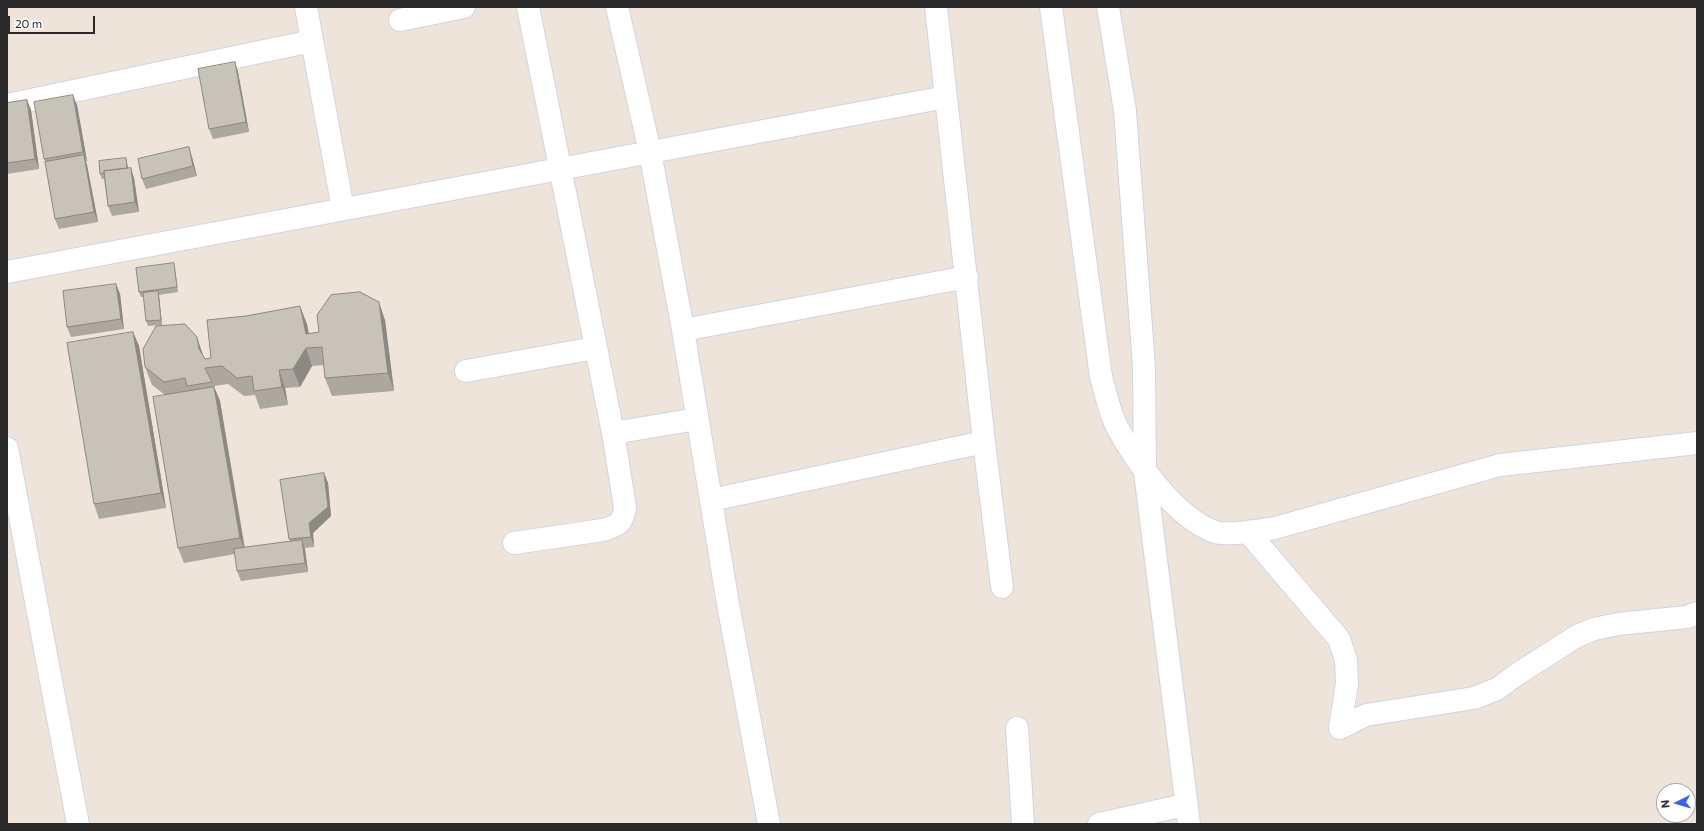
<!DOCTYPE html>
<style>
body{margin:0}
#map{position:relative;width:1704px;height:831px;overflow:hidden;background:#eee4da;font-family:Commissioner,sans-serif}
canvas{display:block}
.frame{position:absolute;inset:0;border:8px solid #2a2a2a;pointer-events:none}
.north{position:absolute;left:1656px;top:783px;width:40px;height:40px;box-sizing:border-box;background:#fff;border:1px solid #aaa;border-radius:50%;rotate:265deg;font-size:11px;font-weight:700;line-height:16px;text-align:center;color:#2a2a2a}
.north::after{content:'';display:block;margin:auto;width:14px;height:18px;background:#3562ff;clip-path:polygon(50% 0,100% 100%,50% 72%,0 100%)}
.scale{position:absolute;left:8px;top:16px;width:87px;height:18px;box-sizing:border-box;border:2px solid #2a2a2a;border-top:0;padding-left:5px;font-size:12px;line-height:14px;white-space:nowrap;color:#2a2a2a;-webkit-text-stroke:3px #fff;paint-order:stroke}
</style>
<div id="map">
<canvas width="1704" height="831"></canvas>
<div class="frame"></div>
<div class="north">N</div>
<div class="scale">20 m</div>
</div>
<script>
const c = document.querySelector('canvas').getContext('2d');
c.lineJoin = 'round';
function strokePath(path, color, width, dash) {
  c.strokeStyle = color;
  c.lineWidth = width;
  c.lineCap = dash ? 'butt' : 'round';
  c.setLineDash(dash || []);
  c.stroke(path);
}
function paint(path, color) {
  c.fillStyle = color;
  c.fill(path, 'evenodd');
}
const street = new Path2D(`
 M 306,7 L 343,209
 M 617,7 L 650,152 L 683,330 L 728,604 L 769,824
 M 936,7 L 984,442 L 1002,587
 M 1051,7 L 1101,377 C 1106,393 1109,412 1117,427 C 1136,462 1176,518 1215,532 C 1228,536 1261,530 1275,528 L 1500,465 L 1697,443
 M 1108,7 L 1125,111 L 1144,367 L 1145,472 L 1189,824
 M 400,20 L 464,7
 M 7,105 L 312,41
 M 7,272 L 946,97
 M 683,330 L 967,277
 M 466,371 L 595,348
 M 613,433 L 697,419
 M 7,448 L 78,824
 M 711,500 L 984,442
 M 1248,532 L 1339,639 L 1346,660 L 1347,683 L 1340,728
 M 514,543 L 603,530 C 618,525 623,524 625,507 L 613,433 L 528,7
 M 1017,728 L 1023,824
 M 1340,728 L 1366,715 L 1474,698 L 1497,689 L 1516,675 L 1577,636 L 1594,629 L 1618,624 L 1687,617 L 1697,613
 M 1099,824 L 1185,805`);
strokePath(street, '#cfd4e4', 24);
strokePath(street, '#fff', 22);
paint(new Path2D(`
 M 235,62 L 238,72 L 249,132 L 213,139 L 209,129 Z
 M 27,100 L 31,110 L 39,169 L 7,174 L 7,103 Z
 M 77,105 L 87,161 L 86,162 L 87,165 L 98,222 L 59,229 L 55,219 L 45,162 L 44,159 Z
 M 192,157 L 197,176 L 146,189 L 142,179 Z
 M 126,158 L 128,168 L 134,178 L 139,212 L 112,216 L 108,206 L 104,179 L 102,179 L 100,174 Z
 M 175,268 L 178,292 L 159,295 L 162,325 L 148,326 L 146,321 L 144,297 L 141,297 L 139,292 Z
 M 116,284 L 120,294 L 124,329 L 71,337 L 67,327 Z
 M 385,320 L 394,391 L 332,396 L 325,378 L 324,365 L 312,366 L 300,387 L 285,388 L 288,405 L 260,409 L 255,395 L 244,396 L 228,384 L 214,386 L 220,401 L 245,548 L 290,541 L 289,539 L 324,473 L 328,483 L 331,516 L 313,533 L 314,547 L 305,548 L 308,572 L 241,581 L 237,571 L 235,554 L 184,563 L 178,548 L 165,395 L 152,385 L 145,367 L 203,356 L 205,359 L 211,358 L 307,324 L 309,334 L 319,332 Z
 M 133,332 L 139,346 L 166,508 L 99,519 L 94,504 Z`), '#aca89f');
paint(new Path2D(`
 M 235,62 L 238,72 L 249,132 L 246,122 Z
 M 73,95 L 77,105 L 87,161 L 83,152 Z
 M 27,100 L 31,110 L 39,169 L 35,159 Z
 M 189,147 L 192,157 L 197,176 L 193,166 Z
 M 84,155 L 87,165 L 98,222 L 94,212 Z
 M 126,158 L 127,163 L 129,175 L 127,170 Z
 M 131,168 L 134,178 L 139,212 L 135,202 Z
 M 116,284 L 120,294 L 124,329 L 121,319 Z
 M 158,291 L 159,296 L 162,325 L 161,320 Z
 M 379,302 L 385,320 L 394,391 L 388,373 Z
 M 300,306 L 307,324 L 311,348 L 306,334 Z
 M 133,332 L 139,346 L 166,508 L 161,493 Z
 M 197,337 L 203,355 L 205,367 L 199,349 Z
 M 306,348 L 312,366 L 300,387 L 293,369 Z
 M 279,370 L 285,388 L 288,405 L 282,387 Z
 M 214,387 L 220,401 L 245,552 L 240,538 Z
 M 324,473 L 328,483 L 331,516 L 313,533 L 314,547 L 311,537 L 309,523 Z
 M 302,540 L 305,550 L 308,572 L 305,563 Z`), '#8c8882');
const building = new Path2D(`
 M 235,62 L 246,122 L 209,129 L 198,69 Z
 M 73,95 L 83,152 L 44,159 L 34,102 Z
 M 27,100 L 35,159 L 7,163 L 7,103 Z
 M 189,147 L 193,166 L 142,179 L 138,159 Z
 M 84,155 L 94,212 L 55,219 L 45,162 Z
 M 126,158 L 127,168 L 104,171 L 104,173 L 100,174 L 99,161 Z
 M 131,168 L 135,202 L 108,206 L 104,171 Z
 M 174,263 L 177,287 L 139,292 L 136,268 Z
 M 116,284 L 121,319 L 67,327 L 63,291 Z
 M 158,291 L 161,320 L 146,321 L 143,293 Z
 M 360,292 L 379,302 L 388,373 L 325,378 L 322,347 L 306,348 L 293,369 L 279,370 L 282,387 L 254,391 L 252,376 L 237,378 L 222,366 L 205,368 L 212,382 L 187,386 L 185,378 L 164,382 L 145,367 L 143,349 L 156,326 L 185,324 L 197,337 L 199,349 L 205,359 L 211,358 L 207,320 L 246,316 L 300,306 L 306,334 L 319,332 L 317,315 L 331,295 Z
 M 133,332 L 161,493 L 94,504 L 67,343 Z
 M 214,387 L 240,538 L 178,548 L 153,397 Z
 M 324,473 L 328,507 L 309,523 L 311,537 L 289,539 L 280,480 Z
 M 302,540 L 305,563 L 237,571 L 234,549 Z`);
paint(building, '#c8c3b9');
strokePath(building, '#8c8882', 1);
</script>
